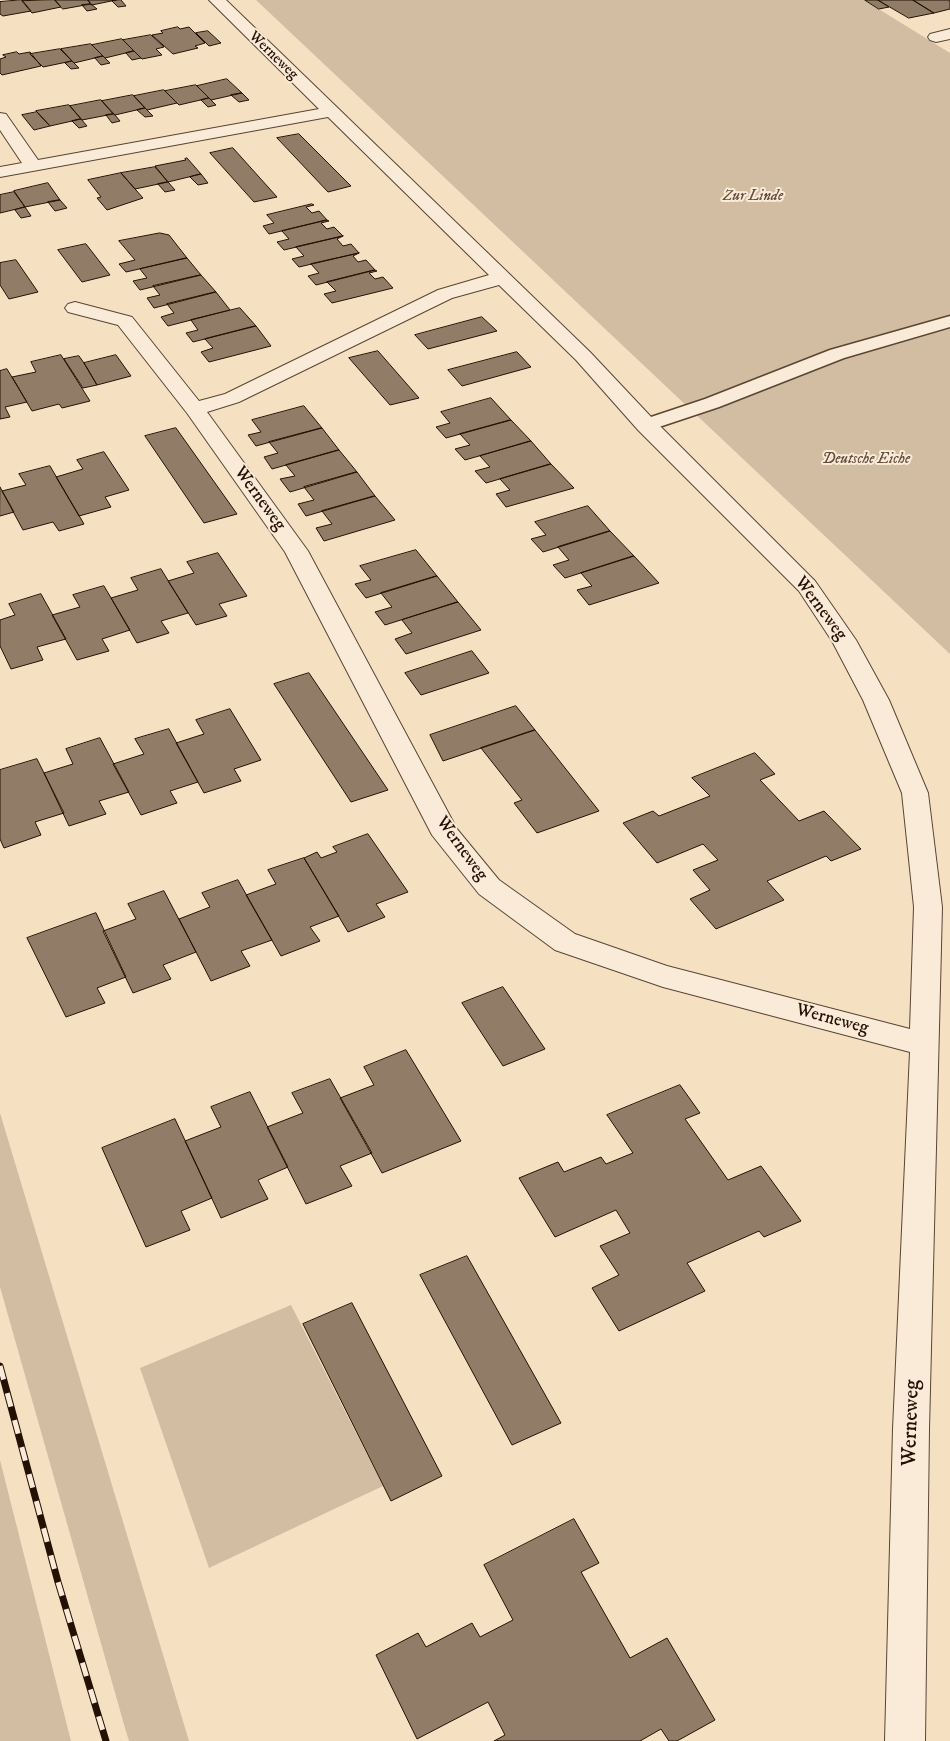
<!DOCTYPE html>
<style>
body{margin:0}
canvas{display:block;background:#f6e0c2}
</style>
<canvas width="950" height="1741"></canvas>
<script>
const c = document.querySelector('canvas').getContext('2d');
c.lineJoin = 'round';
function paint(path, color) {
  c.fillStyle = color;
  c.fill(path, 'evenodd');
}
function strokePath(path, color, width, dash) {
  c.strokeStyle = color;
  c.lineWidth = width;
  c.lineCap = dash ? 'butt' : 'round';
  c.setLineDash(dash || []);
  c.stroke(path);
}
function label(font, color, halo, rows, align = 'center') {
  c.font = font + ' "IM FELL DW Pica",serif';
  c.lineWidth = 4;
  c.setLineDash([]);
  c.textBaseline = 'middle';
  c.strokeStyle = halo;
  c.fillStyle = color;
  for (const [text, x, y, turn = 0] of rows) {
    c.save();
    c.translate(x, y);
    c.rotate((+turn || 0) * Math.PI / 180);
    c.textAlign = isNaN(turn) ? turn : align;
    if (halo) c.strokeText(text, 0, 0);
    c.fillText(text, 0, 0);
    c.restore();
  }
}
paint(new Path2D(`
 M 256,0 L 864,0 L 950,53 L 950,654 Z
 M 0,1113 L 189,1741 L 129,1741 L 125,1728 L 0,1287 Z
 M 291,1305 L 383,1486 L 209,1568 L 140,1368 Z
 M 0,1460 L 71,1741 L 0,1741 Z`), '#d2bda2');
const building = new Path2D(`
 M 22,0 L 31,11 L 3,16 L 0,14 L 0,2 Z
 M 55,0 L 61,7 L 32,13 L 22,1 Z
 M 55,0 L 88,0 L 91,4 L 63,9 Z
 M 88,0 L 116,0 L 92,5 Z
 M 121,0 L 126,6 L 118,7 L 112,1 Z
 M 865,0 L 878,0 L 889,7 L 879,9 Z
 M 878,0 L 913,0 L 934,13 L 909,18 Z
 M 913,0 L 948,0 L 950,1 L 950,9 L 934,13 Z
 M 91,4 L 97,9 L 87,11 L 82,5 Z
 M 178,27 L 180,29 L 189,27 L 205,43 L 195,46 L 198,48 L 173,54 L 152,35 L 163,33 L 161,31 Z
 M 208,31 L 221,43 L 209,46 L 196,33 Z
 M 151,35 L 164,47 L 156,49 L 162,55 L 142,59 L 123,40 Z
 M 122,39 L 134,51 L 105,58 L 92,45 Z
 M 91,44 L 103,56 L 74,63 L 61,49 Z
 M 60,49 L 72,61 L 43,67 L 30,54 Z
 M 134,51 L 141,58 L 132,60 L 126,53 Z
 M 17,52 L 19,54 L 30,52 L 41,66 L 2,75 L 0,73 L 0,59 L 6,57 L 3,55 Z
 M 103,56 L 110,63 L 101,65 L 95,58 Z
 M 72,61 L 79,68 L 71,69 L 65,63 Z
 M 227,79 L 242,93 L 211,100 L 197,86 Z
 M 196,85 L 209,98 L 179,105 L 165,91 Z
 M 164,90 L 177,103 L 147,110 L 134,96 Z
 M 242,93 L 249,100 L 239,102 L 231,95 Z
 M 133,95 L 145,108 L 115,115 L 102,101 Z
 M 209,98 L 216,105 L 208,107 L 201,100 Z
 M 101,100 L 113,114 L 82,120 L 70,106 Z
 M 69,105 L 81,119 L 50,126 L 36,111 Z
 M 145,108 L 153,116 L 145,117 L 137,110 Z
 M 37,112 L 50,126 L 34,130 L 22,115 Z
 M 113,114 L 115,115 L 120,121 L 112,123 L 106,115 Z
 M 81,119 L 87,126 L 79,128 L 72,121 Z
 M 299,134 L 351,186 L 328,192 L 277,138 Z
 M 233,148 L 277,197 L 254,202 L 210,153 Z
 M 187,158 L 201,174 L 168,182 L 155,166 L 186,160 L 185,159 Z
 M 155,167 L 168,182 L 135,189 L 121,173 Z
 M 121,173 L 143,198 L 107,210 L 97,198 L 101,197 L 88,180 Z
 M 201,174 L 208,183 L 198,185 L 190,177 Z
 M 168,182 L 175,190 L 165,192 L 158,184 Z
 M 48,183 L 60,200 L 25,207 L 14,191 Z
 M 14,192 L 25,207 L 0,213 L 0,195 Z
 M 60,200 L 67,208 L 55,211 L 48,202 Z
 M 312,204 L 314,205 L 306,207 L 312,213 L 319,211 L 327,220 L 269,234 L 263,226 L 274,223 L 267,215 Z
 M 25,207 L 31,216 L 21,218 L 15,210 Z
 M 327,220 L 329,221 L 321,223 L 327,229 L 334,227 L 343,236 L 284,250 L 277,242 L 289,239 L 282,231 Z
 M 160,233 L 169,235 L 187,258 L 126,272 L 119,264 L 135,260 L 119,241 Z
 M 343,236 L 337,239 L 343,246 L 351,244 L 359,253 L 299,267 L 292,259 L 304,256 L 296,247 Z
 M 86,244 L 110,275 L 82,282 L 58,250 Z
 M 359,253 L 353,256 L 358,262 L 366,260 L 375,270 L 316,285 L 308,276 L 319,273 L 311,264 Z
 M 187,258 L 201,275 L 140,290 L 133,281 L 147,278 L 140,269 Z
 M 16,260 L 38,292 L 9,299 L 0,285 L 0,263 Z
 M 375,270 L 377,271 L 369,273 L 375,279 L 383,277 L 393,288 L 332,303 L 324,294 L 336,291 L 327,282 Z
 M 201,275 L 216,292 L 154,308 L 147,298 L 160,295 L 153,286 Z
 M 216,292 L 230,310 L 168,326 L 161,317 L 174,313 L 167,304 Z
 M 240,308 L 256,326 L 193,342 L 186,333 L 198,330 L 191,320 Z
 M 482,317 L 497,331 L 428,349 L 415,335 Z
 M 256,326 L 271,346 L 209,362 L 201,352 L 213,348 L 205,339 Z
 M 378,351 L 419,398 L 390,405 L 349,358 Z
 M 517,352 L 531,367 L 462,386 L 448,370 Z
 M 61,355 L 90,401 L 62,408 L 59,404 L 32,411 L 12,377 L 36,372 L 31,362 Z
 M 116,355 L 131,376 L 97,385 L 84,363 Z
 M 79,356 L 84,363 L 97,385 L 83,388 L 64,359 Z
 M 7,369 L 27,402 L 5,407 L 10,417 L 0,419 L 0,371 Z
 M 491,398 L 511,420 L 446,438 L 436,427 L 450,423 L 441,412 Z
 M 304,406 L 322,428 L 256,446 L 248,435 L 261,432 L 252,420 Z
 M 511,420 L 531,441 L 465,460 L 455,449 L 470,445 L 460,434 Z
 M 176,428 L 237,514 L 204,523 L 145,436 Z
 M 322,428 L 339,450 L 272,469 L 264,457 L 278,453 L 269,442 Z
 M 531,441 L 551,464 L 486,483 L 475,471 L 490,467 L 480,456 Z
 M 339,450 L 357,472 L 290,492 L 280,479 L 295,476 L 286,465 Z
 M 104,452 L 129,490 L 105,497 L 111,507 L 79,516 L 56,477 L 83,469 L 77,460 Z
 M 551,464 L 574,488 L 506,507 L 496,494 L 510,490 L 500,479 Z
 M 50,466 L 84,524 L 59,531 L 53,522 L 23,530 L 2,491 L 26,485 L 19,474 Z
 M 357,472 L 375,496 L 306,516 L 298,504 L 314,500 L 304,487 Z
 M 0,487 L 14,512 L 0,516 Z
 M 375,496 L 395,520 L 324,541 L 316,528 L 332,524 L 322,511 Z
 M 588,506 L 610,531 L 543,552 L 531,539 L 546,535 L 535,522 Z
 M 610,531 L 634,556 L 565,578 L 553,565 L 569,560 L 558,547 Z
 M 416,550 L 437,576 L 366,598 L 355,584 L 371,580 L 360,566 Z
 M 218,553 L 247,596 L 219,604 L 227,616 L 196,625 L 168,581 L 194,573 L 187,562 Z
 M 634,556 L 659,583 L 589,605 L 577,590 L 592,586 L 581,573 Z
 M 161,569 L 188,613 L 161,621 L 169,633 L 137,643 L 111,598 L 138,590 L 131,578 Z
 M 437,576 L 458,602 L 385,625 L 375,612 L 392,607 L 381,593 Z
 M 104,586 L 130,630 L 102,639 L 109,651 L 77,660 L 52,615 L 80,607 L 73,595 Z
 M 41,594 L 66,639 L 37,647 L 43,660 L 11,669 L 0,646 L 0,620 L 15,615 L 9,604 Z
 M 458,602 L 481,630 L 406,654 L 395,639 L 412,633 L 402,620 Z
 M 472,651 L 489,673 L 421,695 L 405,673 Z
 M 309,673 L 388,790 L 351,802 L 274,684 Z
 M 516,706 L 535,730 L 443,761 L 430,735 Z
 M 230,709 L 261,760 L 234,769 L 241,781 L 204,793 L 176,743 L 204,734 L 196,720 Z
 M 169,729 L 198,782 L 170,791 L 177,803 L 141,815 L 113,764 L 144,754 L 135,739 Z
 M 535,730 L 599,811 L 537,833 L 514,803 L 522,800 L 481,748 Z
 M 100,738 L 129,792 L 99,801 L 106,814 L 69,826 L 44,773 L 73,764 L 66,749 Z
 M 755,753 L 775,774 L 760,780 L 799,821 L 824,811 L 861,849 L 831,861 L 826,856 L 767,881 L 784,900 L 716,929 L 690,899 L 710,890 L 693,870 L 718,860 L 703,844 L 657,863 L 623,823 L 653,811 L 659,816 L 710,796 L 692,778 Z
 M 37,759 L 64,813 L 35,822 L 41,835 L 4,848 L 0,839 L 0,770 Z
 M 368,834 L 408,892 L 376,904 L 385,917 L 348,932 L 304,858 L 317,852 L 321,858 L 337,852 L 333,847 Z
 M 304,858 L 339,916 L 310,927 L 320,941 L 281,956 L 246,895 L 276,884 L 268,870 Z
 M 238,880 L 272,940 L 241,951 L 250,966 L 211,981 L 179,919 L 210,907 L 202,893 Z
 M 164,891 L 196,952 L 163,965 L 171,979 L 133,993 L 103,931 L 136,919 L 128,904 Z
 M 96,913 L 126,977 L 97,988 L 105,1003 L 66,1017 L 27,938 Z
 M 503,987 L 545,1049 L 503,1066 L 462,1003 Z
 M 406,1050 L 461,1141 L 382,1173 L 340,1098 L 374,1085 L 364,1067 Z
 M 330,1079 L 372,1153 L 340,1166 L 352,1186 L 306,1204 L 267,1127 L 303,1113 L 292,1093 Z
 M 680,1085 L 700,1113 L 685,1119 L 728,1180 L 761,1166 L 801,1221 L 764,1237 L 759,1231 L 687,1263 L 705,1291 L 619,1331 L 592,1288 L 619,1275 L 600,1246 L 630,1233 L 616,1210 L 555,1237 L 519,1178 L 558,1162 L 564,1172 L 601,1157 L 606,1164 L 633,1153 L 607,1115 Z
 M 250,1092 L 288,1167 L 258,1180 L 268,1199 L 221,1218 L 185,1141 L 221,1127 L 211,1107 Z
 M 175,1119 L 212,1198 L 181,1211 L 190,1230 L 146,1247 L 102,1148 Z
 M 467,1256 L 561,1423 L 512,1445 L 420,1275 Z
 M 352,1303 L 442,1476 L 391,1501 L 303,1324 Z
 M 574,1519 L 599,1563 L 581,1572 L 630,1658 L 667,1638 L 715,1720 L 677,1741 L 669,1741 L 661,1729 L 640,1741 L 494,1741 L 505,1735 L 488,1702 L 417,1739 L 376,1655 L 418,1633 L 426,1647 L 472,1623 L 480,1637 L 513,1620 L 484,1565 Z`);
paint(building, '#917d67');
strokePath(building, '#241104', 1);
const lane = new Path2D(`
 M 950,316 L 950,327 L 844,358 L 719,407 L 653,429 L 646,431 L 639,429 L 636,425 L 639,421 L 705,399 L 830,350 Z`);
const street = new Path2D(`
 M 209,0 L 226,0 L 590,352 L 654,420 L 815,581 L 856,640 L 889,700 L 928,793 L 942,907 L 929,1429 L 925,1741 L 885,1741 L 893,1429 L 910,1052 L 663,987 L 555,950 L 479,894 L 432,835 L 285,552 L 187,413 L 118,325 L 68,312 L 65,308 L 68,304 L 75,302 L 132,317 L 199,401 L 225,394 L 438,290 L 489,275 L 328,117 L 0,177 L 0,167 L 22,163 L 0,130 L 0,113 L 6,114 L 38,160 L 319,109 ZM 499,285 L 576,360 L 638,430 L 799,591 L 832,641 L 863,700 L 902,793 L 914,907 L 910,1029 L 667,966 L 575,934 L 499,880 L 457,829 L 308,551 L 207,412 L 239,402 L 452,298 Z
 M 950,29 L 950,39 L 936,42 L 930,40 L 928,37 L 930,34 Z`);
strokePath(lane, '#584534', 3);
strokePath(street, '#584534', 2);
paint(lane, '#f9ebd7');
paint(street, '#f9ebd7');
const rail = new Path2D(`
 M 0,1366 L 58,1582 L 106,1741`);
strokePath(rail, '#241104', 7);
strokePath(rail, '#f9ebd7', 5, [14]);
label('15px', '#241104', '#f9ebd7', [
 ["Werneweg",273,56,44]
]);
label('italic 15px', '#614d3b', '#f9ebd7', [
 ["Zur Linde",753,197],
 ["Deutsche Eiche",866,460]
]);
label('18px', '#241104', '#f9ebd7', [
 ["Werneweg",259,499,54],
 ["Werneweg",820,609,53],
 ["Werneweg",461,849,54],
 ["Werneweg",832,1020,15]
]);
label('21px', '#241104', '#f9ebd7', [
 ["Werneweg",912,1423,-88]
]);
</script>
